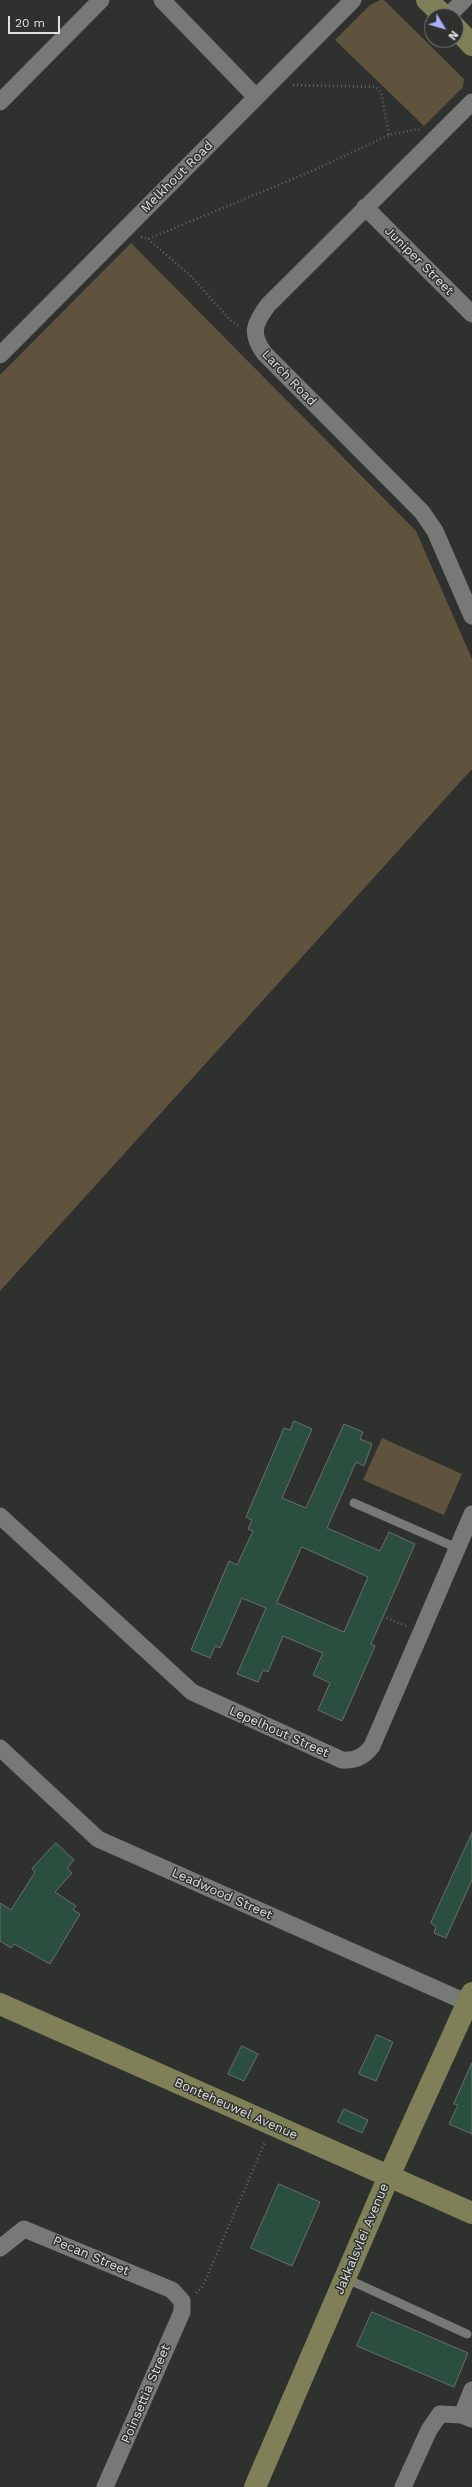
<!DOCTYPE html>
<style>
body{margin:0}
#map{position:relative;width:472px;height:2487px;overflow:hidden;background:#2e312d;font-family:"Work Sans",sans-serif}
canvas{display:block}
.north{position:absolute;left:424px;top:8px;width:40px;height:40px;box-sizing:border-box;background:#2e312d;border:1px solid #757774;border-radius:50%;rotate:128deg;font-size:11px;font-weight:700;line-height:16px;text-align:center;color:#dfe1de}
.north::after{content:'';display:block;margin:auto;width:14px;height:18px;background:#aab0fb;clip-path:polygon(50% 0,100% 100%,50% 72%,0 100%)}
.scale{position:absolute;left:8px;top:16px;width:52px;height:18px;box-sizing:border-box;border:2px solid #dfe1de;border-top:0;padding-left:5px;font-size:12px;line-height:14px;white-space:nowrap;color:#dfe1de;-webkit-text-stroke:3px #2e312d;paint-order:stroke}
</style>
<div id="map">
<canvas width="472" height="2487"></canvas>
<div class="north">N</div>
<div class="scale">20 m</div>
</div>
<script>
const c = document.querySelector('canvas').getContext('2d');
c.lineJoin = 'round';
function paint(path, color) {
  c.fillStyle = color;
  c.fill(path, 'evenodd');
}
function strokePath(path, color, width, dash) {
  c.strokeStyle = color;
  c.lineWidth = width;
  c.lineCap = dash ? 'butt' : 'round';
  c.setLineDash(dash || []);
  c.stroke(path);
}
function label(font, color, halo, rows, align = 'center') {
  c.font = font + ' "Work Sans",sans-serif';
  c.lineWidth = 3;
  c.setLineDash([]);
  c.textBaseline = 'middle';
  c.strokeStyle = halo;
  c.fillStyle = color;
  for (const [text, x, y, turn = 0] of rows) {
    c.save();
    c.translate(x, y);
    c.rotate((+turn || 0) * Math.PI / 180);
    c.textAlign = isNaN(turn) ? turn : align;
    if (halo) c.strokeText(text, 0, 0);
    c.fillText(text, 0, 0);
    c.restore();
  }
}
paint(new Path2D(`
 M 380,0 L 384,0 L 464,79 L 463,87 L 424,126 L 335,40 L 370,5 Z
 M 131,243 L 416,531 L 472,659 L 472,769 L 0,1291 L 0,375 Z
 M 382,1438 L 462,1474 L 444,1515 L 363,1480 Z`), '#60533e');
const building = new Path2D(`
 M 294,1421 L 312,1429 L 282,1498 L 306,1508 L 344,1424 L 363,1432 L 360,1439 L 372,1444 L 364,1466 L 356,1462 L 327,1528 L 380,1551 L 389,1532 L 415,1544 L 371,1644 L 375,1646 L 342,1721 L 318,1710 L 330,1683 L 313,1675 L 323,1653 L 283,1636 L 268,1672 L 263,1670 L 258,1682 L 237,1674 L 266,1608 L 242,1598 L 220,1648 L 215,1646 L 210,1658 L 191,1650 L 229,1561 L 237,1565 L 253,1531 L 248,1529 L 252,1520 L 246,1517 L 284,1428 L 290,1430 ZM 302,1547 L 368,1577 L 344,1632 L 277,1603 Z
 M 472,1833 L 472,1880 L 446,1938 L 434,1933 L 436,1927 L 431,1923 Z
 M 56,1843 L 74,1860 L 67,1868 L 72,1873 L 55,1892 L 76,1906 L 73,1910 L 80,1914 L 50,1964 L 14,1944 L 11,1948 L 0,1941 L 0,1903 L 11,1910 L 35,1872 L 32,1869 Z
 M 377,2035 L 393,2042 L 376,2081 L 359,2074 Z
 M 242,2046 L 258,2054 L 244,2081 L 228,2074 Z
 M 472,2063 L 472,2134 L 449,2124 L 458,2105 L 454,2104 Z
 M 344,2109 L 368,2120 L 362,2133 L 338,2122 Z
 M 279,2184 L 320,2202 L 292,2266 L 251,2248 Z
 M 372,2312 L 468,2353 L 454,2387 L 357,2346 Z`);
paint(building, '#2a4f3f');
strokePath(building, '#6a6f6d', 1);
strokePath(new Path2D(`
 M 293,85 L 376,87 L 381,92 L 389,135
 M 141,237 L 148,239 L 312,171 L 389,135 L 418,129 L 421,131
 M 148,239 L 192,277 L 231,321 L 240,326
 M 383,1616 L 406,1626
 M 196,2293 L 203,2286 L 265,2142`), '#636662', 2.5, [1, 3]);
strokePath(new Path2D(`
 M 354,1503 L 457,1548
 M 345,2278 L 467,2334`), '#767975', 9);
strokePath(new Path2D(`
 M 162,0 L 256,97
 M 448,16 L 464,0
 M 0,102 L 101,0
 M 472,102 L 268,305 C 254,324 250,333 264,353 L 422,512 L 435,531 L 472,616
 M 365,207 L 472,314
 M 0,355 L 353,0
 M 0,1516 L 192,1692 L 342,1760 C 355,1761 364,1757 372,1746 L 472,1514
 M 0,1748 L 98,1839 L 468,2003
 M 0,2248 L 24,2229 L 172,2290 L 182,2301 L 182,2312 L 105,2487
 M 462,2415 L 472,2390
 M 403,2487 L 429,2430 L 440,2414 L 462,2415 L 472,2419`), '#767975', 17);
strokePath(new Path2D(`
 M 427,0 L 444,16
 M 456,28 L 472,45
 M 0,2004 L 472,2213
 M 255,2487 L 389,2176 L 472,1993`), '#7f7f58', 22);
label('13px', '#dfe1de', '#2e312d', [
 ["Melkhout Road",177,177,-45],
 ["Juniper Street",419,261,45],
 ["Larch Road",289,378,46],
 ["Lepelhout Street",279,1732,24],
 ["Leadwood Street",222,1894,24],
 ["Bonteheuwel Avenue",236,2109,24],
 ["Jakkalsvlei Avenue",362,2239,-67],
 ["Pecan Street",91,2256,23],
 ["Poinsettia Street",146,2394,-67]
]);
</script>
